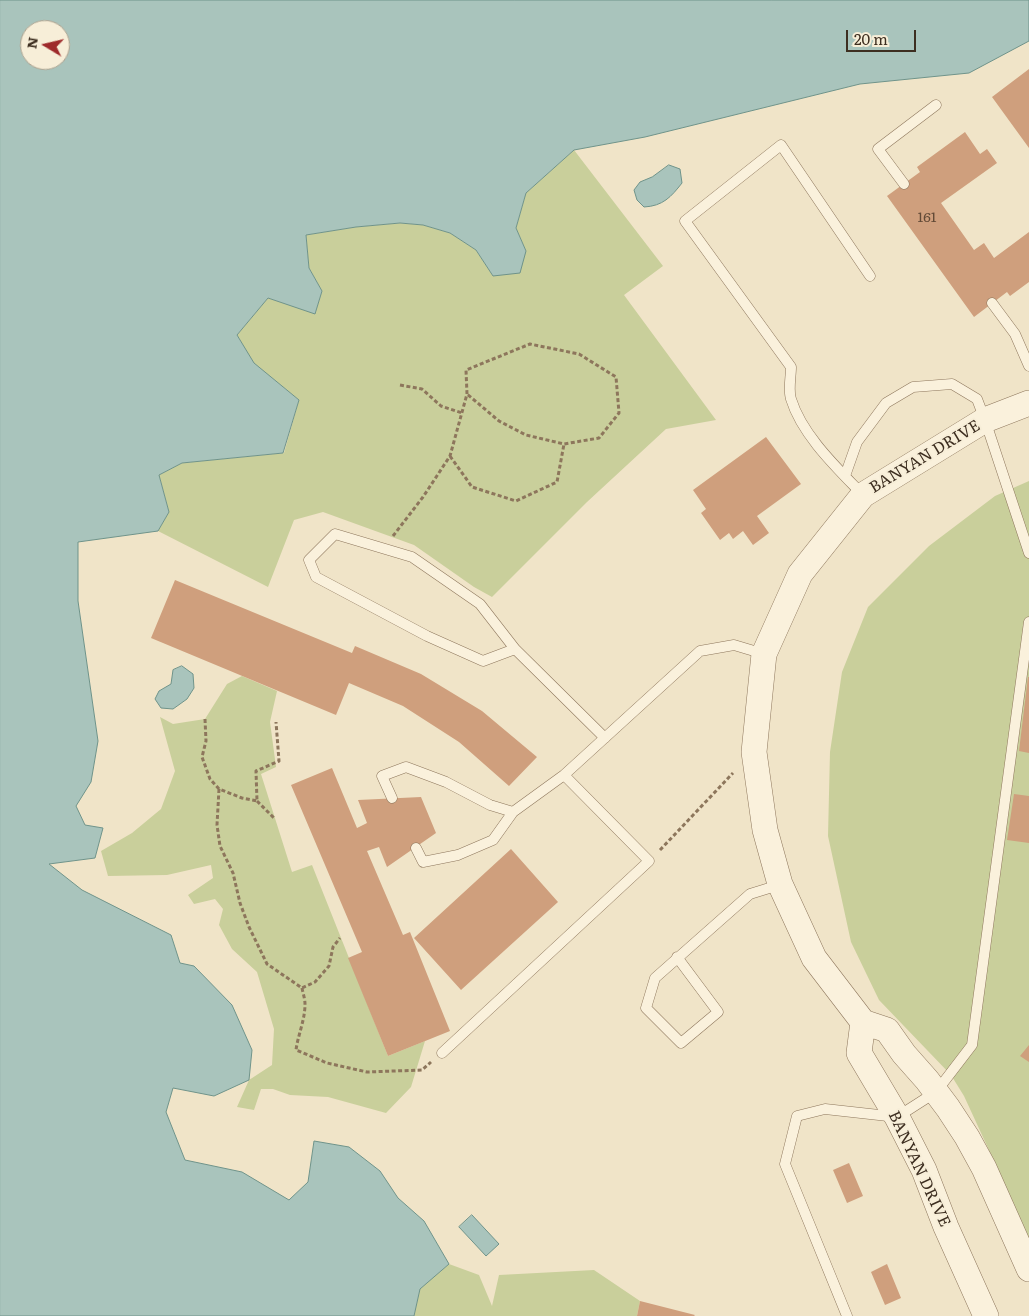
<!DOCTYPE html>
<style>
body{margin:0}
#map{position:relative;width:1029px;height:1316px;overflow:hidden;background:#f0e4c8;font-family:Literata,serif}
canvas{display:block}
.north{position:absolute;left:20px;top:20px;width:50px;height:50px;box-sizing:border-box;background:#f7eed8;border:1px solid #ada18e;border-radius:50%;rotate:279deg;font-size:14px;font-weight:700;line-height:20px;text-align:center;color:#3d2e20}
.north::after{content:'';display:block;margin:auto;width:18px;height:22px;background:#9e2a2b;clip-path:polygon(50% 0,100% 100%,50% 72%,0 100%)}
.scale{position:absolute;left:846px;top:30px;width:70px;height:22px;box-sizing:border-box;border:2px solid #3d2e20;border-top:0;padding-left:6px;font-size:15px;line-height:18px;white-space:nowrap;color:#3d2e20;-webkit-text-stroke:4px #f7eed8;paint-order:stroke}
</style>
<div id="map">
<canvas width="1029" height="1316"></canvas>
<div class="north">N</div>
<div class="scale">20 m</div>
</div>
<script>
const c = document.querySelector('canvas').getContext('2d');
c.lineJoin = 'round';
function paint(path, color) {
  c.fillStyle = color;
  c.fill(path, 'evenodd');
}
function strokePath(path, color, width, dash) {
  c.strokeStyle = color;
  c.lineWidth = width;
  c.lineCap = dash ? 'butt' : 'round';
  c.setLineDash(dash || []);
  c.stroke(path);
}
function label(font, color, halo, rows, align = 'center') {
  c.font = font + ' Literata,serif';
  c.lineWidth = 4;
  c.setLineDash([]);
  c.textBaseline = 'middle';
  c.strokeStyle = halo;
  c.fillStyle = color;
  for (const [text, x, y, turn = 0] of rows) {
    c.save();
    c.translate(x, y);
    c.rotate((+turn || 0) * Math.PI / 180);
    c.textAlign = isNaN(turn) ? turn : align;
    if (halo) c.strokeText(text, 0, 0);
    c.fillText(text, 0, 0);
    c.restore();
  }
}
paint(new Path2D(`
 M 574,150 L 663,266 L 624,295 L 716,420 L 666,429 L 587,502 L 492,597 L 474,587 L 414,545 L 323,512 L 294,520 L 268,587 L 158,531 L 169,512 L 159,475 L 182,463 L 284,453 L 299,400 L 253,363 L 237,335 L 268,298 L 315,313 L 322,291 L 309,268 L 306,235 L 356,227 L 400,223 L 423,225 L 450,233 L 476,250 L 493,276 L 526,251 L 516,228 L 526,193 Z
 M 1029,481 L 1029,1243 L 988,1148 L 964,1096 L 951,1075 L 879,1000 L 851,942 L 828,836 L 830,752 L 842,672 L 868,607 L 929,546 L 995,496 Z
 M 242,676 L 277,691 L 270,722 L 276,767 L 261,774 L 292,872 L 312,865 L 388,1056 L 425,1041 L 411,1087 L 386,1113 L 328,1097 L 290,1095 L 273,1089 L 261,1089 L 254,1110 L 237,1107 L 249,1080 L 272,1065 L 274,1029 L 257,972 L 232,949 L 219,925 L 223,909 L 215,899 L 194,904 L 188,895 L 213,878 L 211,865 L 167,875 L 108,876 L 101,851 L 132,833 L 161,809 L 175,771 L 160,717 L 173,724 L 205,719 L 227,684 Z
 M 449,1264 L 479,1275 L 492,1306 L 499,1275 L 594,1270 L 640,1301 L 637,1316 L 414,1316 L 419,1289 Z`), '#c9cf9b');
const water = new Path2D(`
 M 0,0 L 1029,0 L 1029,41 L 969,73 L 860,84 L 645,137 L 574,150 L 526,193 L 516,228 L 526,251 L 520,273 L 493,276 L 476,250 L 450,233 L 423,225 L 400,223 L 356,227 L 306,235 L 309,268 L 322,291 L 315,314 L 268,298 L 237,335 L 254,363 L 299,400 L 283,453 L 182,463 L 159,475 L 169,512 L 158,531 L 78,542 L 78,601 L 98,741 L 91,782 L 76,806 L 85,825 L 103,828 L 95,858 L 49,864 L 82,890 L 171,935 L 180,963 L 194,966 L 232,1005 L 252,1050 L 249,1080 L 214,1096 L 173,1088 L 166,1112 L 185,1160 L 242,1172 L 289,1200 L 308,1182 L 314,1141 L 349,1147 L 380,1171 L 398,1198 L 424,1221 L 449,1264 L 420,1289 L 414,1316 L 0,1316 ZM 30,30 L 60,30 L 60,60 L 30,60 Z
 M 669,165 L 680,169 L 682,183 C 671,197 663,206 644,207 L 637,200 L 634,190 L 640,182 L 652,177 Z
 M 182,666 L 193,674 L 194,688 L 187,699 L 173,709 L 161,708 L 155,699 L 159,691 L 171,684 L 173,670 Z
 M 472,1215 L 499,1244 L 486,1256 L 459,1227 Z`);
paint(water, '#a9c4bc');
strokePath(water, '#6f938a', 1);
paint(new Path2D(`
 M 1029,69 L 1029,148 L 992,97 Z
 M 965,132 L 980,154 L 987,149 L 997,163 L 941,203 L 974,250 L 984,243 L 994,258 L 1029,232 L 1029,282 L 1010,296 L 1007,292 L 974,317 L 887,196 L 920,172 L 917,167 Z
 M 766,437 L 801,484 L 757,516 L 769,533 L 753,545 L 743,531 L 733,539 L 729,533 L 720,540 L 701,513 L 706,509 L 693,490 Z
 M 175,580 L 352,653 L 355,646 L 421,674 L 482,711 L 537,757 L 509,786 L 459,742 L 403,706 L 349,683 L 336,715 L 151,638 Z
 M 1028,677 L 1029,677 L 1029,753 L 1019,751 Z
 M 332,768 L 357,828 L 367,823 L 358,800 L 421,797 L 436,833 L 387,867 L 379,847 L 367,851 L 403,935 L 410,932 L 450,1031 L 388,1056 L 348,958 L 362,952 L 291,785 Z
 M 1014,794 L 1029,796 L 1029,843 L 1007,840 Z
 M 511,849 L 558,902 L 461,990 L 414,938 Z
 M 1029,1045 L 1029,1062 L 1020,1056 Z
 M 849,1163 L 863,1196 L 847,1203 L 833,1170 Z
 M 887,1264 L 901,1298 L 885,1305 L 871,1272 Z
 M 640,1301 L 695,1315 L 694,1316 L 637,1316 Z`), '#cf9f7d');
const service = new Path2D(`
 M 904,184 L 878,149 L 936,105
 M 992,303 L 1015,334 L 1029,366
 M 845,476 L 857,442 L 886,403 L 913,387 L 952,384 L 977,399 L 985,420 L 1029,553
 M 863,495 C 837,468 802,435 791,399 C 788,390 791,377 791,367 L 685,221 L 781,145 L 870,276
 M 515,649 L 483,661 L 427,636 L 316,577 L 309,560 L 335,534 L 412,557 L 480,604 L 515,649 L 605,738
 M 392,798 L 382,776 L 406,767 L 446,782 L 490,805 L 513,812
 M 416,848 L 423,862 L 458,855 L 493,840 L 513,812 L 564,775
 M 677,957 L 718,1012 L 681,1043 L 646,1008 L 655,978 L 750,894 L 779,885
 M 442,1053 L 649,861 L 564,775 L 700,651 L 734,645 L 764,654
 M 847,1316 L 785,1164 L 797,1116 L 825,1109 L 897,1117 L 936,1092 L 972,1045 L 1029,622`);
const tertiary = new Path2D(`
 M 1029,403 L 985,420 L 863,495 L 800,574 L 764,654 L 754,752 L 765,830 L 780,884 L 814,958 L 863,1022 L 887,1030 L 904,1054 L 927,1080 L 948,1108 L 967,1137 L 984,1168 L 1029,1269
 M 863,1022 L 859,1053 L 897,1117 L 924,1170 L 946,1227 L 986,1316`);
strokePath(service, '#8d765c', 11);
strokePath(tertiary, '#8d765c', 26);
strokePath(new Path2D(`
 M 400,385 L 422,389 L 441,406 L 462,413
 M 450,456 L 472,487 L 516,501 L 557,482 L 564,444
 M 393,536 L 423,497 L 450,456 L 467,394 L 466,370 L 530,344 L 579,354 L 616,377 L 619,413 L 599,438 L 564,444 L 526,435 L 499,421 L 467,394
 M 205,719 L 206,741 L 202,757 L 210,779 L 219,789 L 242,798 L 257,801 L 256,771 L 279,761 L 276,722
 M 219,789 L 217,825 L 220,846 L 233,873 L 240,903 L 249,927 L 267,964 L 302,988 L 315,982 L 329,966 L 333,947 L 340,938
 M 257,801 L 275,819
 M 660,850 L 733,773
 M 302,988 C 303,993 305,999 305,1004 C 305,1020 298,1035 296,1050 L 327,1063 L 367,1072 L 422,1070 L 431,1062`), '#8d765c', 3, [4, 2.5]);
strokePath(service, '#faf1dc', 10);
strokePath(tertiary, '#faf1dc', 25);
label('14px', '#624a37', null, [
 ["161",927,218]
]);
label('16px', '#3d2e20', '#f7eed8', [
 ["BANYAN DRIVE",925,457,-31],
 ["BANYAN DRIVE",919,1169,65]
]);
</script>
